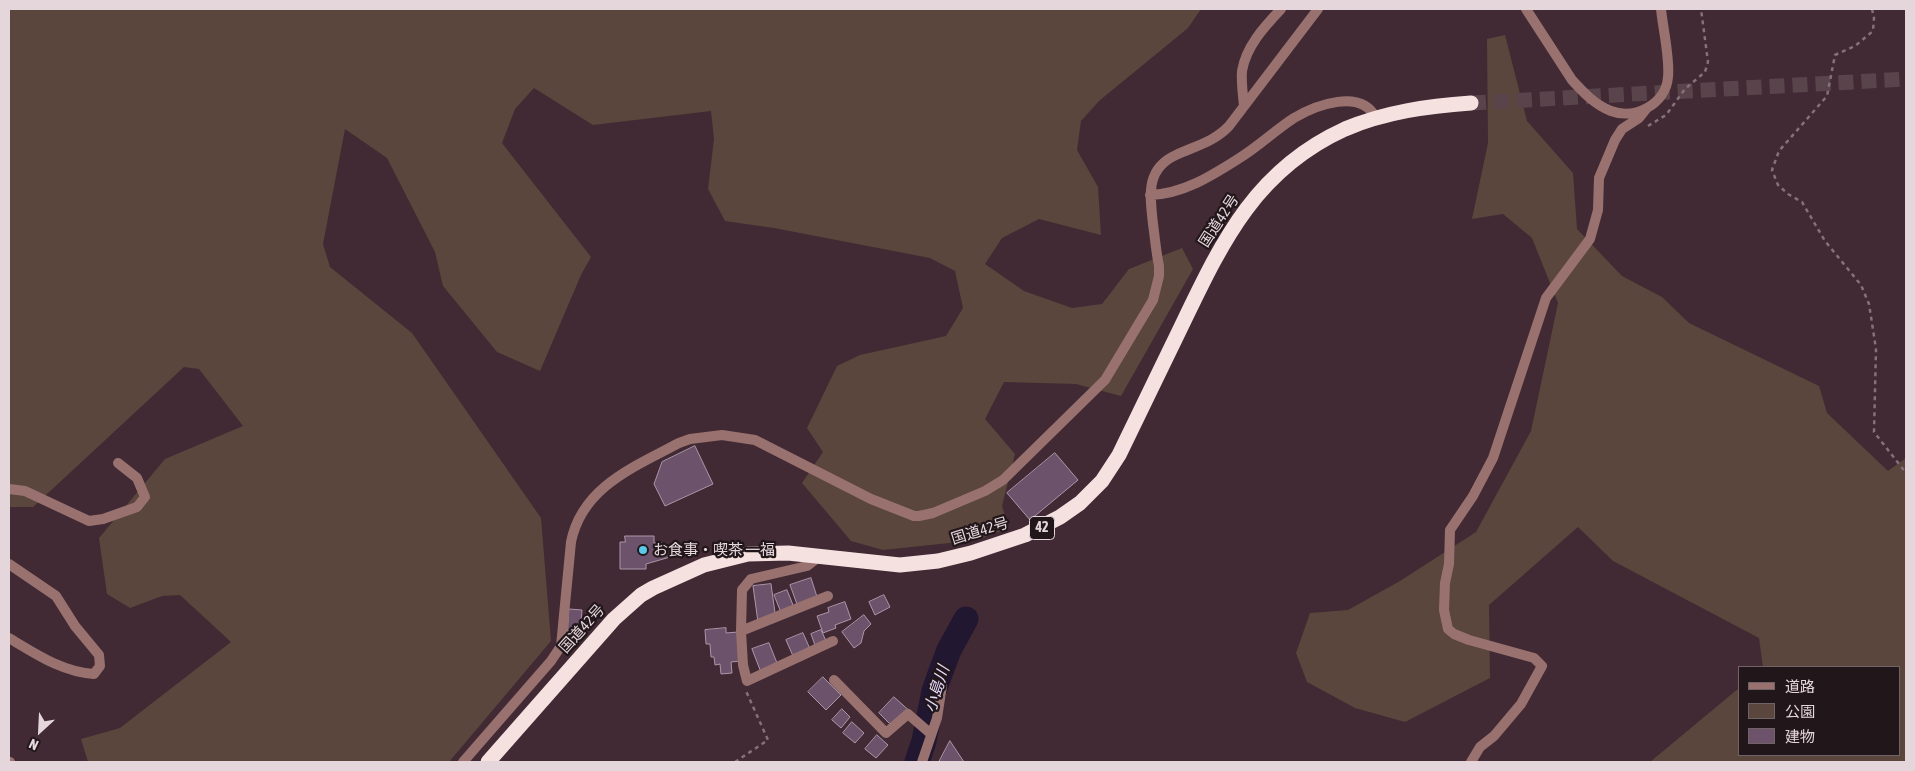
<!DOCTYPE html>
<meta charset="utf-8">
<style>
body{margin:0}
#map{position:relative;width:1915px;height:771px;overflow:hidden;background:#412a33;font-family:"Asap Condensed","Noto Sans JP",sans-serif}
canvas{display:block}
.frame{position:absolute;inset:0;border:10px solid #e5d6dc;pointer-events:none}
.legend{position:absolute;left:1738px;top:666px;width:162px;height:90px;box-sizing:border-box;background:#21161a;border:1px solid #6f6368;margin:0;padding:6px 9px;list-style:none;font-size:15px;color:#e5d6dc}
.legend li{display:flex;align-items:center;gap:10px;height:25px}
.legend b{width:25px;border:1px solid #6f6368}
.north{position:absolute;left:15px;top:706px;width:50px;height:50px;-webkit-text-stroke:4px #21161a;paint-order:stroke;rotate:205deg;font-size:14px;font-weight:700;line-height:20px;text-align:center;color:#e5d6dc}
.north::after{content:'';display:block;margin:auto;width:18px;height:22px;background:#e5d6dc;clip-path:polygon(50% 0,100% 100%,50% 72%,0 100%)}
</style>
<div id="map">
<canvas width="1915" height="771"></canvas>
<div class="frame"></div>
<ul class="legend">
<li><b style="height:6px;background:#997270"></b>道路</li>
<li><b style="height:14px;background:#5a463c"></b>公園</li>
<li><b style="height:14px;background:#6c536b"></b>建物</li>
</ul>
<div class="north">N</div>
</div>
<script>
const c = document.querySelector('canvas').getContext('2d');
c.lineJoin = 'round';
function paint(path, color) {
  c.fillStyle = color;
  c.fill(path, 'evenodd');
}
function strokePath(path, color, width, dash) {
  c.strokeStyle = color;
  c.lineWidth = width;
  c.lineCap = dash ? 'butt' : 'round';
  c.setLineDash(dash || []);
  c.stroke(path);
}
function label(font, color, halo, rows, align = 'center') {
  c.font = font + ' "Asap Condensed","Noto Sans JP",sans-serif';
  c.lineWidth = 4.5;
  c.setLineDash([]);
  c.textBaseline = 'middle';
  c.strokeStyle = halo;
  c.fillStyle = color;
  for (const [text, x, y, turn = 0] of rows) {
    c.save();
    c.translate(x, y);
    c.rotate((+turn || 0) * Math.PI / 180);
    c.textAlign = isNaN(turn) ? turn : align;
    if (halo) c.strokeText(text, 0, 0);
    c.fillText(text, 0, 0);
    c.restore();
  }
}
paint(new Path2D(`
 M 9,9 L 1201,9 L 1188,28 L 1099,101 L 1081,121 L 1077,150 L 1098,187 L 1101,235 L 1039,219 L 1002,238 L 985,264 L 1024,291 L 1072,308 L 1102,304 L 1129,269 L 1182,248 L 1193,269 L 1121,396 L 1076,384 L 1004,382 L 985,419 L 1015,454 L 1002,506 L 1009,528 L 978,540 L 883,550 L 851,541 L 802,483 L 823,452 L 807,428 L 837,366 L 860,355 L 946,336 L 963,308 L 955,271 L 930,258 L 774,228 L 725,221 L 708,189 L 714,139 L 711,111 L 593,125 L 534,88 L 515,109 L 502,143 L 591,257 L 581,275 L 540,371 L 497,352 L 443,286 L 435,252 L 387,158 L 345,129 L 323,244 L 330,267 L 412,333 L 541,518 L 551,641 L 449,762 L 88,762 L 81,739 L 120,728 L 231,642 L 180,595 L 162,596 L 130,608 L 107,594 L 99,538 L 165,459 L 243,426 L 199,369 L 184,367 L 33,507 L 9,507 Z
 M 1505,35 L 1527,121 L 1573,173 L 1577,229 L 1622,276 L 1662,297 L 1689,323 L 1819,386 L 1827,413 L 1888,471 L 1906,458 L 1906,762 L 1650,762 L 1739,688 L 1739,755 L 1899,755 L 1899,667 L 1763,667 L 1759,638 L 1613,561 L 1578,527 L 1489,605 L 1490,678 L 1405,722 L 1355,708 L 1307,682 L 1296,653 L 1310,613 L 1348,610 L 1400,581 L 1476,532 L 1531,431 L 1558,303 L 1532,238 L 1503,214 L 1472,219 L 1488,143 L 1487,39 Z`), '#5a463c');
strokePath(new Path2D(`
 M 917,762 L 924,741 L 934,691 L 940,674 L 949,650 L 966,619`), '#211731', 25);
const building = new Path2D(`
 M 695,446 L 713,484 L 665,506 L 654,484 L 662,462 Z
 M 1055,453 L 1078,480 L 1030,520 L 1007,493 Z
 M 625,536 L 654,536 L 654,543 L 662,543 L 670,557 L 646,564 L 646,569 L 620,569 L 620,542 L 625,542 Z
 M 811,578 L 818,600 L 798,607 L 790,585 Z
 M 771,584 L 776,620 L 758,622 L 753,586 Z
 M 787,590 L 795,610 L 782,615 L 774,595 Z
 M 884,595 L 890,607 L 875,615 L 869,602 Z
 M 845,602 L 851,619 L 835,625 L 836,628 L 823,633 L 817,616 L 829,612 L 828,608 Z
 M 569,609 L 582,610 L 580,634 L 568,633 Z
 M 864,615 L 871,624 L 864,631 L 861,643 L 854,648 L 842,632 Z
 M 726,628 L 726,633 L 738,632 L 741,661 L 731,662 L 732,673 L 721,674 L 720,664 L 715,665 L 714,657 L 711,657 L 710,644 L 706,644 L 705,630 Z
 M 821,630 L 827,643 L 816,648 L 811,634 Z
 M 803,633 L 810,649 L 793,656 L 786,640 Z
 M 769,643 L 779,668 L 762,675 L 752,649 Z
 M 823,677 L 841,695 L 826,710 L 808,692 Z
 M 894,697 L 913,714 L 894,728 L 879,713 Z
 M 842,709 L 850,717 L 841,728 L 832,720 Z
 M 852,722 L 864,733 L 855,743 L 843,733 Z
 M 877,735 L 888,745 L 876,758 L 865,749 Z
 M 950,741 L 964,762 L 939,762 Z`);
paint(building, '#6c536b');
strokePath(building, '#ab97aa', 1);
strokePath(new Path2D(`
 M 1471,103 L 1906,79`), '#5a444c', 15, [15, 8]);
strokePath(new Path2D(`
 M 1872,9 L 1874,18 L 1873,31 L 1855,46 L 1835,55 L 1827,96 L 1779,151 L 1772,170 L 1778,185 L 1788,194 L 1802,202 L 1825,241 L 1861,285 L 1869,304 L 1876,349 L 1874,432 L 1906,473
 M 1648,126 L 1666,115 L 1685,89 L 1705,72 L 1708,62 L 1701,9
 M 735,762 L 768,740 L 746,691`), '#857179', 2.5, [4, 4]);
strokePath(new Path2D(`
 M 1526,9 L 1572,80 C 1583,92 1595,105 1611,111 C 1635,120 1666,104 1668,77 C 1670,58 1663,29 1661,9
 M 1244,106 C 1243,95 1241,82 1242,71 C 1246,46 1265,26 1281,9
 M 1150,195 C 1183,194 1211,176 1238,159 C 1258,147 1274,131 1294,118 C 1316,105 1361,88 1376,118
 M 9,489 L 25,491 L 89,521 L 103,519 L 137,507 L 145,497 L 137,478 L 118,463
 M 820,556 L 807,566 L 751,579 L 742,590 L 741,631 L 743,665 L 747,681 L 833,641
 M 9,564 L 56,596 L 75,626 L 99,655 L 100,666 L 94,674 C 62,672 36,654 9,638
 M 741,631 L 828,596
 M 834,680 L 886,733 L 908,714 L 931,734
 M 9,762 L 10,762
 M 463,762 L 551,661 L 561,646 L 571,542 C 582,487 634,467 679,443 L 690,439 L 722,435 L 755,440 L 871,499 L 914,516 L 919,516 L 933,513 L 985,491 L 1003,480 L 1105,380 L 1153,300 L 1159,276 L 1159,266 C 1156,252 1155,238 1153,224 C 1150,196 1145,169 1176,155 C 1195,146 1214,142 1229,126 L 1318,9
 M 922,762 L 937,718 L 942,686
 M 1471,762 L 1480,747 L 1494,736 L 1521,704 L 1542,666 L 1534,658 L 1469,640 L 1454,634 L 1448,629 L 1444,610 L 1445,583 L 1449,564 L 1450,530 L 1473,496 L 1493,458 L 1546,298 L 1590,239 L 1598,210 L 1599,178 L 1615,140 L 1622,129 L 1639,118 L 1647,108`), '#997270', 10);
strokePath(new Path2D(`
 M 488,762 L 614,619 L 641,595 L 653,588 L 704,565 L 748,554 L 788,553 L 900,565 L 938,561 L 971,553 L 1025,535 L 1060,517 L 1080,503 L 1102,481 L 1119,455 C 1140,411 1161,368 1182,325 C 1222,242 1255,170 1345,129 C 1385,112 1428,106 1471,103`), '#f5e1e0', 15);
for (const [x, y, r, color] of [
 [643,550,5,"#5ac8e6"]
]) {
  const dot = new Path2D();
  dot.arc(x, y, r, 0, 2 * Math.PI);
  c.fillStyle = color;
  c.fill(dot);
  strokePath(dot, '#21161a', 2);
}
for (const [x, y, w] of [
 [1042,528,25]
]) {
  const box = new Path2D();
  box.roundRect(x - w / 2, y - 11.5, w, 23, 4);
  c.fillStyle = '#21161a';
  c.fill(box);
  strokePath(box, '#e5d6dc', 1);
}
label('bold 14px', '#e5d6dc', null, [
 ["42",1042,528]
]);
label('15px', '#e5d6dc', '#21161a', [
 ["国道42号",1219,221,-57],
 ["国道42号",980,531,-17],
 ["国道42号",582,629,-48]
]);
label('15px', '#e5d6dc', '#21161a', [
 ["お食事・喫茶 一福",653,550]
], 'left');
label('italic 16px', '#e7dcfe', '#21161a', [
 ["小島川",937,689,-72]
]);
</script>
